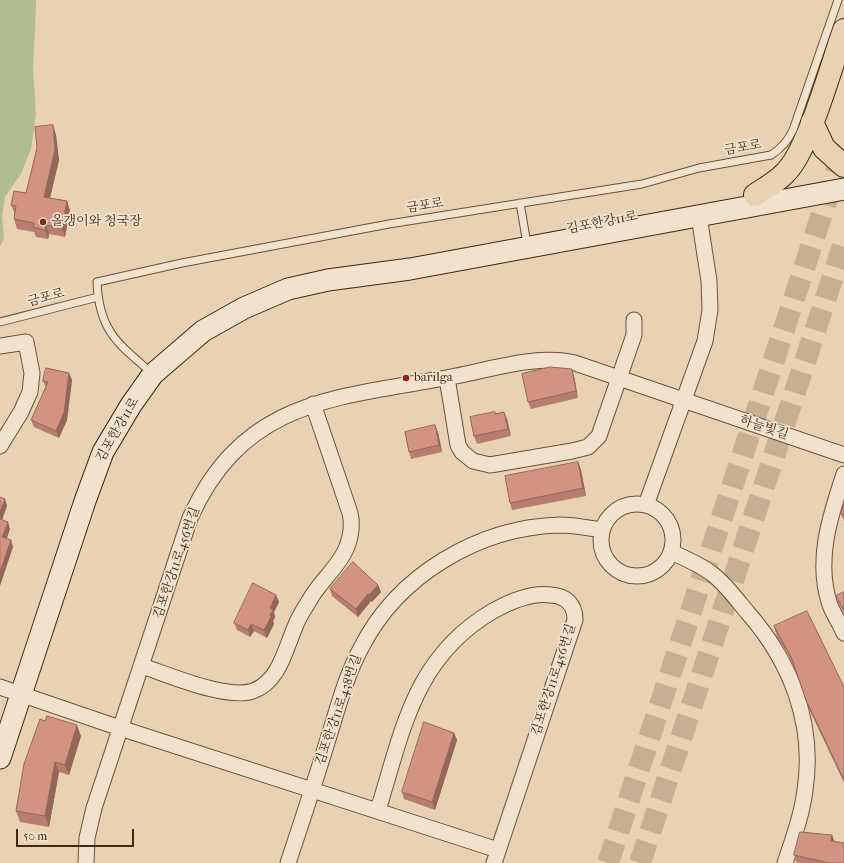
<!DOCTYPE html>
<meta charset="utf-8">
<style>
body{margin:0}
#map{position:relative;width:844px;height:863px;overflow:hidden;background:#e9d2b2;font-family:"IM FELL French Canon",serif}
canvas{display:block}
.scale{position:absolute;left:16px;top:829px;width:118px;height:18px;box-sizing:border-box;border:2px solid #402911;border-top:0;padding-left:5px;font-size:12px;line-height:14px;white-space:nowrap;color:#402911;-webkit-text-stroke:3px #f1e2cd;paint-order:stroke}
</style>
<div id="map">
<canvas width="844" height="863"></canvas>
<div class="scale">50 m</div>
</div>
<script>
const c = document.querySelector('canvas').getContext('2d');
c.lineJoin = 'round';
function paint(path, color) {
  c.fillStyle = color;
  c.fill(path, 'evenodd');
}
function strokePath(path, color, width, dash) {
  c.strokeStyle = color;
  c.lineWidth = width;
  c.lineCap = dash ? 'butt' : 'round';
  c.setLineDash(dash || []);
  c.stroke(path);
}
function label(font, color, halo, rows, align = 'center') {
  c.font = font + ' "IM FELL French Canon","Noto Serif KR",serif';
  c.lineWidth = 3.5;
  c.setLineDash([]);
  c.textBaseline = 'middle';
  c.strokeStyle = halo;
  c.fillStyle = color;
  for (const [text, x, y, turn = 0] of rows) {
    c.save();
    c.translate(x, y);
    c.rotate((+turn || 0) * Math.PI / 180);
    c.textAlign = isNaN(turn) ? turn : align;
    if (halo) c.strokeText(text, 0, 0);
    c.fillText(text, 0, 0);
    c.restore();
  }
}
paint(new Path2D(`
 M 0,0 L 36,0 L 36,8 L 33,68 L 36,115 L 31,149 L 21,174 L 5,197 L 2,216 L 4,238 L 0,247 Z`), '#b2bd8f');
strokePath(new Path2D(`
 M 608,863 L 844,147
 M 640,863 L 844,243`), '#c7b092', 22, [22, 11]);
const lane = new Path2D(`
 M 520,203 L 526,238
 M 0,322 L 98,297
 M 152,373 C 118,344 99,331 97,282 L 182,263 L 389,224 L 642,184 L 699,168 L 771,155 C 782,148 788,141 793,130 L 838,0`);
const street = new Path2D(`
 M 0,346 L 26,342 L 32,373 L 30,392 L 21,412 L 0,446
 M 447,378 L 458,445 L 462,452 L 473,461 L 490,465 L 572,451 L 588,447 L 599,436 L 602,427 L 634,335 L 634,320
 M 844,474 C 830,516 815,561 830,605 C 834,615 840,624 844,633
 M601 540a36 36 0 1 1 72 0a36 36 0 1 1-72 0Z
 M 646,505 L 705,341 L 710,310 L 709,281 L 699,216
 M 671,552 C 685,558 699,564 711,573 C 725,583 737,600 748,613 C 791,662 815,724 805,790 C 802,815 793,839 785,863
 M 142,666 C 169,675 227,700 253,691 C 279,682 285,650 295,627 C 298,618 304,609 309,601 C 319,582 338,568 346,549 C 351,537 353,526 350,513 L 313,404
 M 0,687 L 120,728 L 498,850
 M 378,810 C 403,730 414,657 493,611 C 509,602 532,592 551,595 C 566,596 575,604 575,620 L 494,863
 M 86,863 L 87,838 L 94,808 L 190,518 C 245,396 341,398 456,376 C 492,369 539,354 575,363 L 844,455
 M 288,863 C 302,821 316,779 329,736 C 338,707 346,676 361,648 C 398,575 479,527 560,525 C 574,525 588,528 602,530`);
const secondary = new Path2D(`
 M 0,758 L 85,501 L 103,452 L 131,405 L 153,374 L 203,331 L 244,308 L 288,289 L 328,280 L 410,269 L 844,189`);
const highway = new Path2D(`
 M 812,122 L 824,148 L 844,166
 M 755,195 C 765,188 777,182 785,173 C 808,152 832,63 844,30`);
strokePath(lane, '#6a5339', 9);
strokePath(street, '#6a5339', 17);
strokePath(secondary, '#402911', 23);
strokePath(highway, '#402911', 24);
strokePath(lane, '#f1e2cd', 7);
strokePath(street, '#f1e2cd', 15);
strokePath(secondary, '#f1e2cd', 21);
strokePath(highway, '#e9d2b2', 22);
paint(new Path2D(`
 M 53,125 L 56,135 L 59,160 L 50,198 L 67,201 L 70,211 L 65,237 L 49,234 L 48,239 L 36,237 L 34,232 L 17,229 L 14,219 L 15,214 L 11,205 L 26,193 Z
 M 69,373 L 72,380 L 67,420 L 59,438 L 34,427 L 31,420 L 46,387 L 43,381 Z
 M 574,376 L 578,398 L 531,409 L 528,402 Z
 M 504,412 L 507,419 L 511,436 L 477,444 L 474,436 L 496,414 Z
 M 438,432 L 442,452 L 411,459 L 409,452 Z
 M 578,462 L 581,470 L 586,496 L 512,510 L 510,503 Z
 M 844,504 L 844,521 L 841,514 Z
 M 378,585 L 381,592 L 372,602 L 371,601 L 358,617 L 332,596 L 330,589 Z
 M 844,592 L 844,613 L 839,603 L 836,596 Z
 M 276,595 L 279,602 L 274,612 L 275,617 L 273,621 L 274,624 L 267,638 L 254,631 L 250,637 L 237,630 L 234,623 Z
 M 774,626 L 844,687 L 844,783 L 810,711 L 795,669 L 777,637 Z
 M 454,733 L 457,740 L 435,810 L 404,799 L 402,792 Z
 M 81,736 L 69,775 L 59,772 L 49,827 L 20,822 L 16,811 L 24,764 Z
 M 832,835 L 844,863 L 800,863 L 796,862 L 794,855 Z`), '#b57e6e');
paint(new Path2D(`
 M 53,125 L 56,135 L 59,160 L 48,206 L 44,197 Z
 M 67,201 L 70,211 L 65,237 L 62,228 Z
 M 46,225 L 49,234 L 48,239 L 45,230 Z
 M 572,369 L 574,376 L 578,398 L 576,391 Z
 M 69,373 L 72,380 L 67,420 L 59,438 L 56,431 Z
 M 504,412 L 507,419 L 511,436 L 508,429 Z
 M 435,425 L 438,432 L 442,452 L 439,445 Z
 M 578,462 L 581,470 L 586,496 L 583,488 Z
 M 5,499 L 7,506 L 0,526 L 0,512 Z
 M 8,522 L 10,529 L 5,544 L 2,537 Z
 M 11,540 L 13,547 L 0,586 L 0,572 Z
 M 378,585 L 381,592 L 372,602 L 369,595 Z
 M 368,594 L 371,601 L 358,617 L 356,609 Z
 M 276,595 L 279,602 L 274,612 L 275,617 L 273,621 L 274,624 L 267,638 L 264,630 L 270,615 L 270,608 Z
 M 251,624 L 254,631 L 250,637 L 248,630 Z
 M 77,725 L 81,736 L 69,775 L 65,765 Z
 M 454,733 L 457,740 L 435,810 L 432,802 Z
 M 55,762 L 59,772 L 49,827 L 45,816 Z
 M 832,835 L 834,842 L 831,841 Z`), '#93675a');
const building = new Path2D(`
 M 53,125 L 55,150 L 44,197 L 67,201 L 62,228 L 46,225 L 45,230 L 33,227 L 34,223 L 14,219 L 16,206 L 11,205 L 14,191 L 26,193 L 37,148 L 35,127 Z
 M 550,367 L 572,369 L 576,391 L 528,402 L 522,374 Z
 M 46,368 L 69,373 L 64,413 L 56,431 L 31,420 L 48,382 L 43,381 Z
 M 495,412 L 495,414 L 504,412 L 508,429 L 474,436 L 470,417 Z
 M 435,425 L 439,445 L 409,452 L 405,432 Z
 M 578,462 L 583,488 L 510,503 L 505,476 Z
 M 0,497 L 5,499 L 0,512 Z
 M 844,504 L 844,514 L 841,514 Z
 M 0,519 L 8,522 L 2,537 L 11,540 L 0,572 Z
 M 353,562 L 378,585 L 369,595 L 368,594 L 356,609 L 330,589 Z
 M 253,583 L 276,595 L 270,608 L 273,610 L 270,615 L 271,617 L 264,630 L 251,624 L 248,630 L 234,623 Z
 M 844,592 L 844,611 L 836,596 Z
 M 807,611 L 844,687 L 844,780 L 806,700 L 792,659 L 774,626 Z
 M 47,716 L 77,725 L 65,765 L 55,762 L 45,816 L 16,811 L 24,764 L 40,719 L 45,721 Z
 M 424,722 L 454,733 L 432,802 L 402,792 Z
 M 800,832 L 832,835 L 831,841 L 844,843 L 844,863 L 829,863 L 794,855 Z`);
paint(building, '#d29380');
strokePath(building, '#93675a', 1);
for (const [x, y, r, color] of [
 [43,222,4,"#8f2418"],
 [406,378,4,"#8f2418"]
]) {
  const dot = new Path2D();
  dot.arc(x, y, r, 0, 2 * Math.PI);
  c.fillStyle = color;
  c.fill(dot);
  strokePath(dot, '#f1e2cd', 1.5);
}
label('13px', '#402911', '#f1e2cd', [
 ["금포로",743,148,-10],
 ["금포로",425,206,-9],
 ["김포한강11로",602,223,-11],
 ["금포로",46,298,-15],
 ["하늘빛길",764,428,18],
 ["김포한강11로",118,430,-60],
 ["김포한강11로456번길",177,563,-71],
 ["김포한강11로456번길",554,680,-72],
 ["김포한강11로438번길",339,710,-71]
]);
label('13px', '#402911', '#f1e2cd', [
 ["올갱이와 청국장",51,222],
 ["barilga",414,378]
], 'left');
</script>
